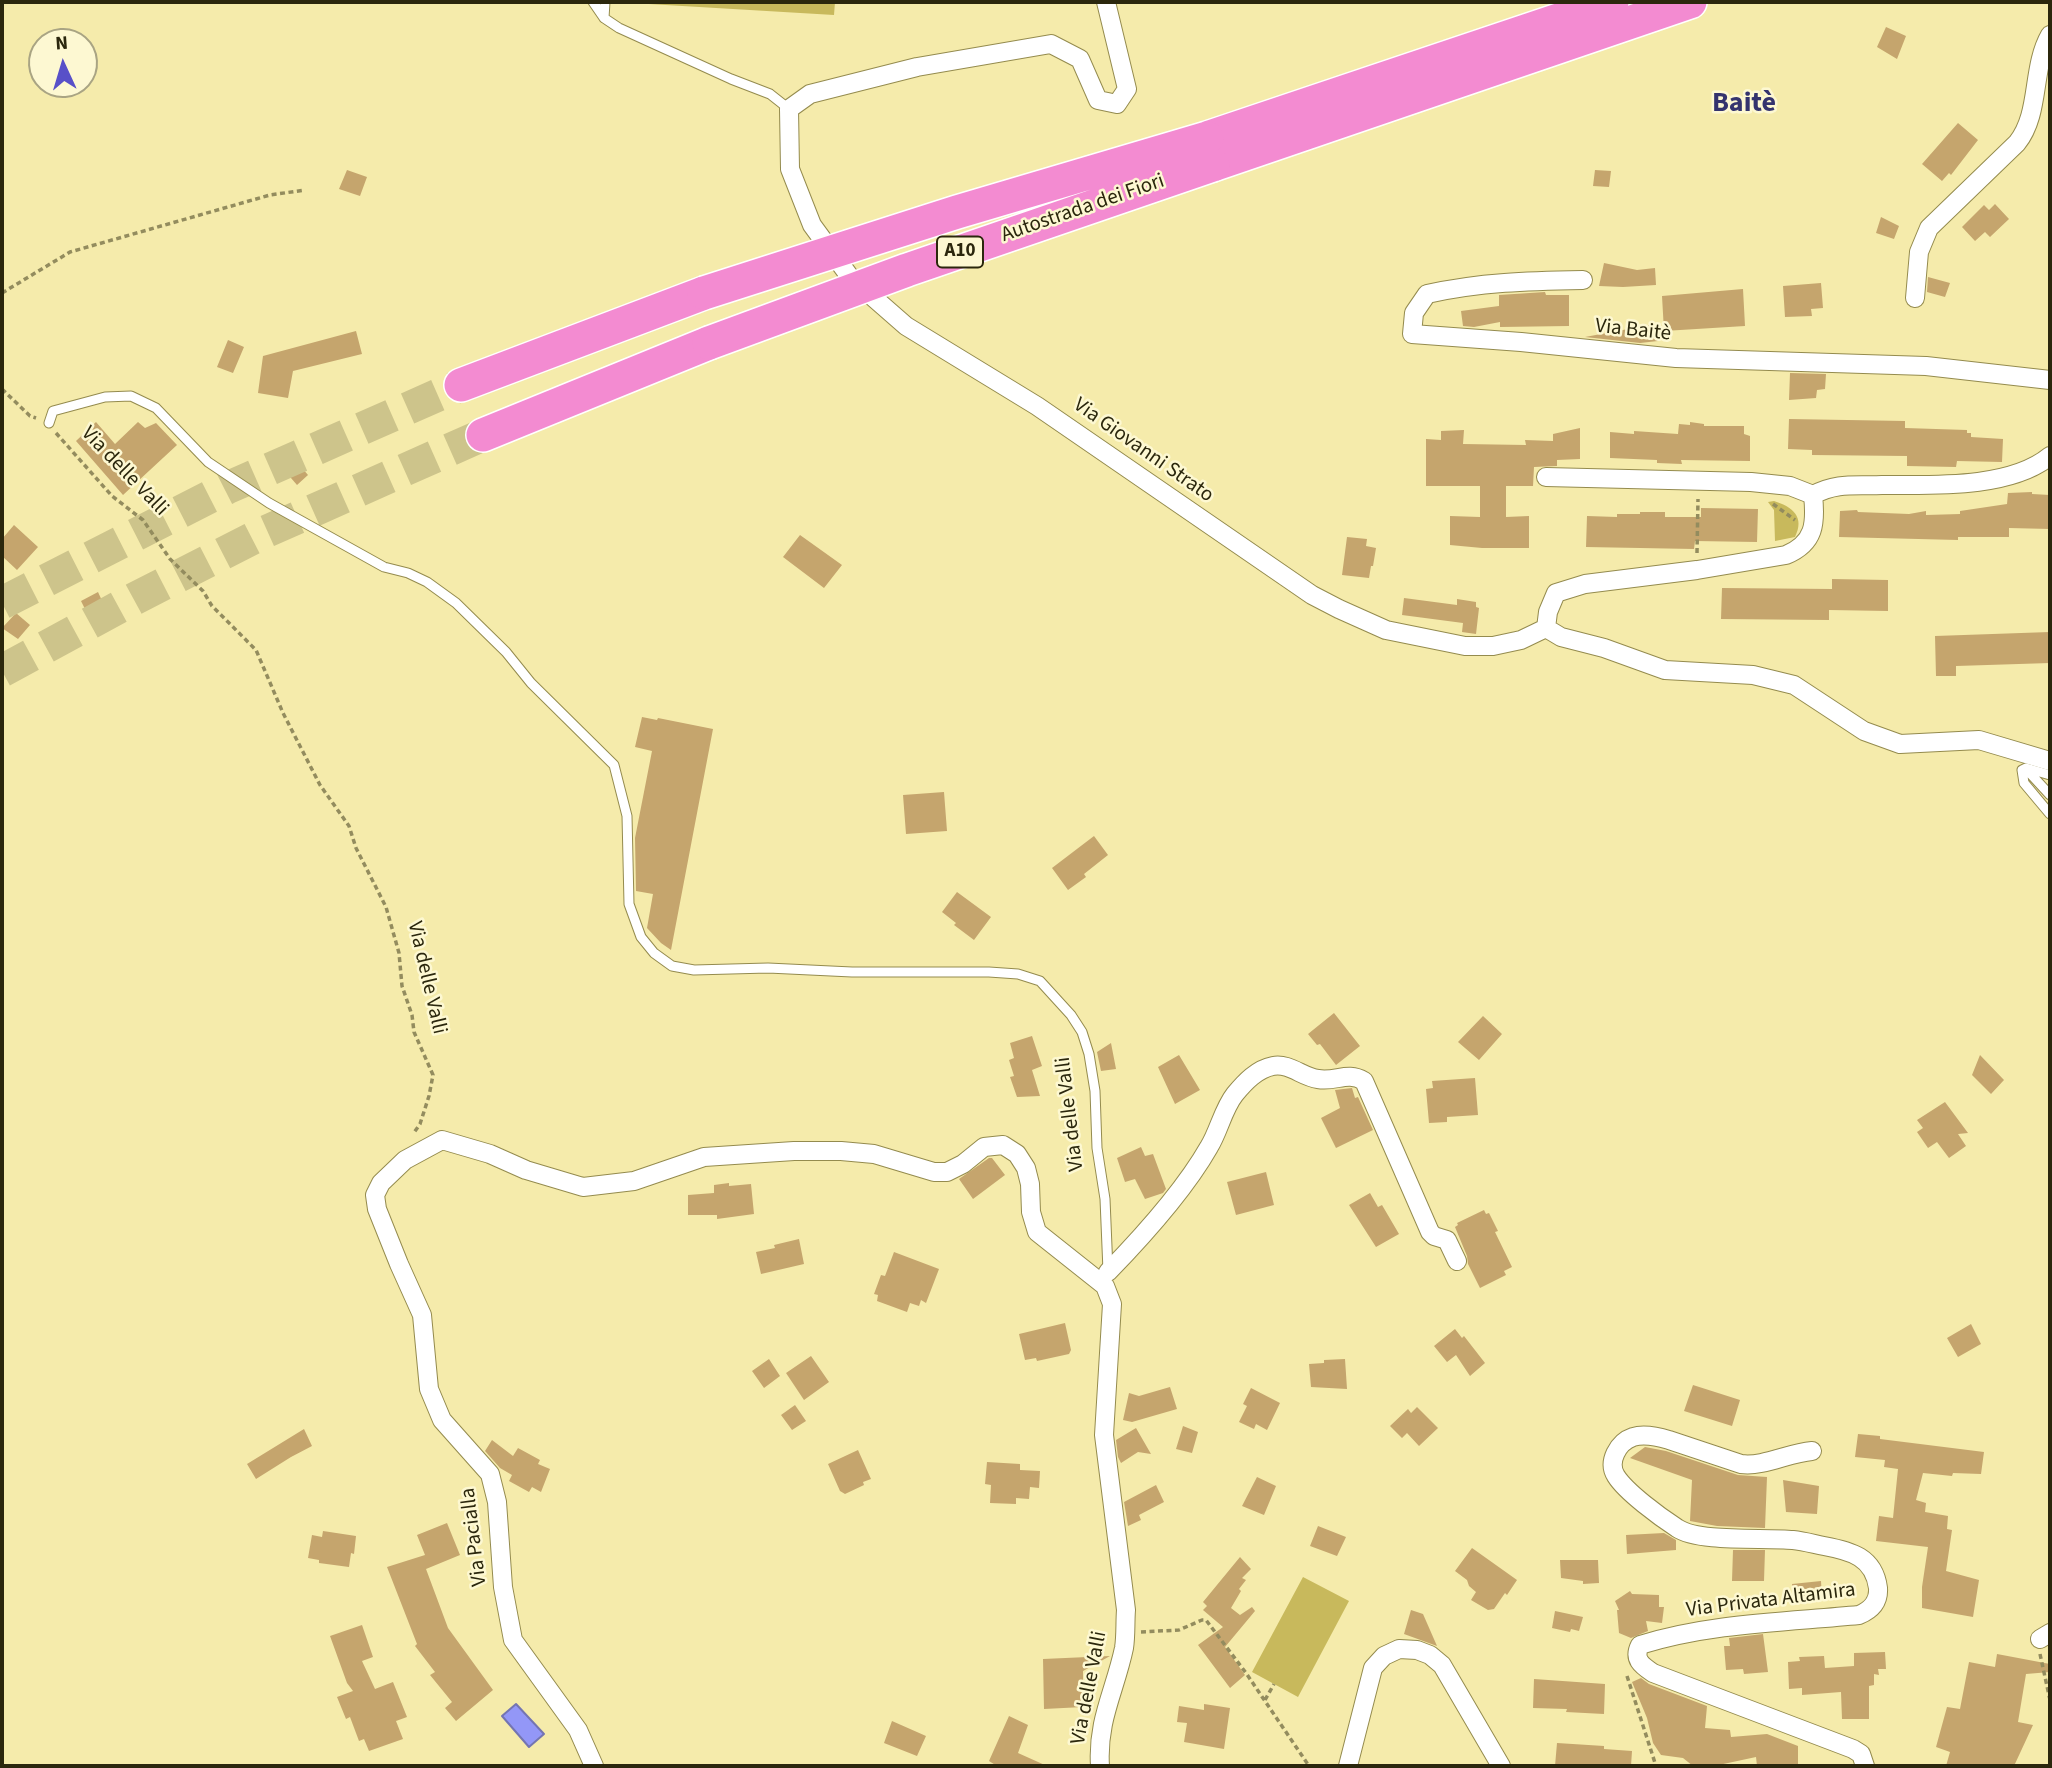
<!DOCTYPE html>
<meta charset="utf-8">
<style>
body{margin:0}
#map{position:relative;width:2052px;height:1768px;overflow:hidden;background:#f5ebab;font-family:"Source Sans 3",sans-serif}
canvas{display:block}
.frame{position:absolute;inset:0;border:4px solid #2b270d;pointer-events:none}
.north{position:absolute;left:28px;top:28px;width:70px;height:70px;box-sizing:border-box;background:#fdf8d2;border:2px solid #a9a483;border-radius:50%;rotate:356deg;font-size:19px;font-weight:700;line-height:28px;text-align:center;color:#2b270d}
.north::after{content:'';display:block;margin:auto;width:24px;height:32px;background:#5850c8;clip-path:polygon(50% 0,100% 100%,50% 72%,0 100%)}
</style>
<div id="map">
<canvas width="2052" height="1768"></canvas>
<div class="frame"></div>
<div class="north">N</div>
</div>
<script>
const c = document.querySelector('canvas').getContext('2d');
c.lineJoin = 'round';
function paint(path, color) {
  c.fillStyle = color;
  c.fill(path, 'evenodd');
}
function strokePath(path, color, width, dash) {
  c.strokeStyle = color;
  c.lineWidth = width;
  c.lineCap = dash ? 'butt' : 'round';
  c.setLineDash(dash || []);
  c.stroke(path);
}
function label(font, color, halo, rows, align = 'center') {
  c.font = font + ' "Source Sans 3",sans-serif';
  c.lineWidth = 5;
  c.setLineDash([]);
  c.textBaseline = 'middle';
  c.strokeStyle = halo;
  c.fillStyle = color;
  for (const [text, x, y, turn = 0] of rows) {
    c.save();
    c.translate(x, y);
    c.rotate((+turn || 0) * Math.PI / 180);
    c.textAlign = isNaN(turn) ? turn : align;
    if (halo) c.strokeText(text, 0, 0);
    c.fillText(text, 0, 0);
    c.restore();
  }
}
paint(new Path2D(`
 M 615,2 L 835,2 L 834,15 Z
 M 1774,501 C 1793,507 1805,517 1795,537 L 1775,541 L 1774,510 L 1768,502 Z
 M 1303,1577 L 1349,1601 L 1298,1697 L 1252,1672 Z`), '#c8b95c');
const water = new Path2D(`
 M 516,1704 L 544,1734 L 529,1747 L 502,1716 Z`);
paint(water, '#9397f7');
strokePath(water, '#7475b1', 2);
paint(new Path2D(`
 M 1886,27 L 1906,36 L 1897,59 L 1877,47 Z
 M 1958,123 L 1978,140 L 1951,175 L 1949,173 L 1942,181 L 1922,164 Z
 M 347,170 L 367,177 L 360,196 L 339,189 Z
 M 1595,170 L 1611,171 L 1609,187 L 1593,186 Z
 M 1995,204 L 2009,219 L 1990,237 L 1985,232 L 1975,241 L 1962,227 L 1984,205 L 1989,210 Z
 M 1881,217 L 1899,226 L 1894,239 L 1876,233 Z
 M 1604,263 L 1637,270 L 1655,268 L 1656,285 L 1623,287 L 1599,286 Z
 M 1928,277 L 1950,283 L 1945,297 L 1927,292 Z
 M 1821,283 L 1823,308 L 1811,309 L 1812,316 L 1785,317 L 1783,286 Z
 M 1743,289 L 1745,326 L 1664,331 L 1662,296 Z
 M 1545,292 L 1546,295 L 1569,295 L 1569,326 L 1500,327 L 1500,322 L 1474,327 L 1463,326 L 1461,311 L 1499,306 L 1499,295 Z
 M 1655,324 L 1658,341 L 1640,343 L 1585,337 Z
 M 356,331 L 362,354 L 293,371 L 288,398 L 258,393 L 263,356 Z
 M 228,340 L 244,347 L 233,373 L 217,367 Z
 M 1790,373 L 1826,374 L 1825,389 L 1817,390 L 1816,398 L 1789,400 Z
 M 1789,419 L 1905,421 L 1905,428 L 1967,430 L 1967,433 L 1971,433 L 1971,437 L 2003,439 L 2002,462 L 1957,461 L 1956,467 L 1907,466 L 1907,456 L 1812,455 L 1812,450 L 1788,449 Z
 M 96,422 L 115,444 L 138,422 L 145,428 L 156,423 L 177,445 L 123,495 L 76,441 Z
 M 1690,422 L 1704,424 L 1704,426 L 1744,426 L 1744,434 L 1750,436 L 1750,461 L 1681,460 L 1682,464 L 1657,463 L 1657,460 L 1610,458 L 1610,432 L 1634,434 L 1634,431 L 1678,434 L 1679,424 L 1690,425 Z
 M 1580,428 L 1580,459 L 1557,460 L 1557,466 L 1534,467 L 1533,486 L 1506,486 L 1506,517 L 1529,516 L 1529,548 L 1482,548 L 1450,545 L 1450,516 L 1480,517 L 1480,486 L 1426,486 L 1426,439 L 1441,440 L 1441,431 L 1464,430 L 1463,444 L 1526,445 L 1525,440 L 1553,441 L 1553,434 Z
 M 296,461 L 308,475 L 297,485 L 285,471 Z
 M 2032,492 L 2032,494 L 2050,495 L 2050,529 L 2009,528 L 2009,537 L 1958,537 L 1958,540 L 1839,537 L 1840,511 L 1857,510 L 1858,512 L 1909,514 L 1926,511 L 1926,515 L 1960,514 L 1960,511 L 2007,504 L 2008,493 Z
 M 1701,508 L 1758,509 L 1757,542 L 1695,541 L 1694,549 L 1586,547 L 1587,516 L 1617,517 L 1617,514 L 1640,514 L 1640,512 L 1665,512 L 1665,517 L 1701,517 Z
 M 14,525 L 38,547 L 17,570 L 2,556 L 2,539 Z
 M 800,535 L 842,565 L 824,588 L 783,557 Z
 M 1347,537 L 1367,539 L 1366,546 L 1376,548 L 1373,566 L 1371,566 L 1369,578 L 1342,575 Z
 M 1832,579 L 1888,580 L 1888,611 L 1829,610 L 1829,620 L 1721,619 L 1722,588 L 1832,589 Z
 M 98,592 L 109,616 L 92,623 L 81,601 Z
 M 1404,598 L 1457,605 L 1457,599 L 1476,602 L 1476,607 L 1479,608 L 1476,634 L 1462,632 L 1463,623 L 1402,615 Z
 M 16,613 L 30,625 L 18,639 L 2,628 Z
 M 2050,632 L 2050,663 L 1956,666 L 1956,676 L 1936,676 L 1935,636 Z
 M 642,717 L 657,720 L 658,718 L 713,729 L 671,950 L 661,943 L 647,928 L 653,894 L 636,891 L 635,838 L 652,751 L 635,747 Z
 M 944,792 L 947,831 L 906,834 L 903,795 Z
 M 1094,836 L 1108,855 L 1084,874 L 1086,877 L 1068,890 L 1052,868 Z
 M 957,892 L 991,917 L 974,940 L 954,925 L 956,923 L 942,912 Z
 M 1334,1013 L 1360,1046 L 1336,1065 L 1320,1044 L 1317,1045 L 1308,1034 Z
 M 1483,1016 L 1502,1034 L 1479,1060 L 1458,1042 Z
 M 1032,1036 L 1042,1066 L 1032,1070 L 1040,1096 L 1017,1097 L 1010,1077 L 1014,1076 L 1009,1060 L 1014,1058 L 1010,1043 Z
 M 1111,1043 L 1116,1069 L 1101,1071 L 1097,1052 Z
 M 1179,1055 L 1200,1090 L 1175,1104 L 1158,1067 Z
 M 1980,1055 L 2004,1080 L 1991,1094 L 1972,1075 Z
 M 1475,1078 L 1478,1115 L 1447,1117 L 1447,1122 L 1429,1123 L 1426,1089 L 1433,1088 L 1432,1081 Z
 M 1352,1088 L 1355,1098 L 1358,1097 L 1373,1130 L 1336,1148 L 1321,1118 L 1340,1108 L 1335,1090 Z
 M 1945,1102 L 1968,1133 L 1958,1134 L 1966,1146 L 1949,1158 L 1937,1142 L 1928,1148 L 1917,1132 L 1923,1128 L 1917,1120 Z
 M 1141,1147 L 1145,1156 L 1153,1154 L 1166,1189 L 1163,1193 L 1145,1199 L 1135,1179 L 1125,1182 L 1117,1158 Z
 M 989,1158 L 992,1158 L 1005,1175 L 973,1199 L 959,1179 Z
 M 1266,1172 L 1274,1205 L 1236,1215 L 1227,1182 Z
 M 729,1183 L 729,1186 L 751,1184 L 754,1214 L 717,1219 L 717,1215 L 688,1215 L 688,1195 L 714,1193 L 714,1185 Z
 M 1370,1193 L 1378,1207 L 1382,1205 L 1399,1234 L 1376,1247 L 1349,1205 Z
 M 1484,1210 L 1486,1214 L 1489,1213 L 1498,1231 L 1495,1232 L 1512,1267 L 1504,1271 L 1506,1275 L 1480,1288 L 1468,1264 L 1467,1256 L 1455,1227 L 1458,1225 L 1457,1223 Z
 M 799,1239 L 804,1264 L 761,1274 L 756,1252 L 775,1248 L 774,1245 Z
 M 894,1252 L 939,1269 L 926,1303 L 921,1300 L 919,1306 L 910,1303 L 907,1312 L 877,1301 L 878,1295 L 874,1294 L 881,1275 L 885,1276 Z
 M 1065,1323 L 1071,1350 L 1069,1354 L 1037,1361 L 1036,1358 L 1025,1360 L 1019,1334 Z
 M 1971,1324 L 1981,1344 L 1958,1357 L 1947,1338 Z
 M 1455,1329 L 1462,1338 L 1464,1336 L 1485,1363 L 1470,1376 L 1456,1355 L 1447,1362 L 1434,1346 Z
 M 811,1356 L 829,1382 L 804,1400 L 786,1373 Z
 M 769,1359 L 780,1376 L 764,1388 L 752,1371 Z
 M 1345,1359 L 1347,1389 L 1311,1387 L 1309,1364 L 1324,1363 L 1324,1360 Z
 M 1693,1385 L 1740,1400 L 1732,1426 L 1684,1411 Z
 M 1170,1387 L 1177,1409 L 1132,1422 L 1123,1420 L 1129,1393 L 1139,1396 Z
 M 1251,1388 L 1280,1403 L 1267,1430 L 1256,1424 L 1254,1429 L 1239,1422 L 1247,1406 L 1243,1404 Z
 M 795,1405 L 806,1421 L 792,1430 L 781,1415 Z
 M 1417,1407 L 1438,1428 L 1419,1446 L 1407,1433 L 1402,1438 L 1390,1426 L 1408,1409 L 1411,1413 Z
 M 1183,1426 L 1198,1432 L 1192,1453 L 1176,1449 Z
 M 1136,1428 L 1151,1454 L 1138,1452 L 1121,1463 L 1118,1457 L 1116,1440 Z
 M 304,1429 L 312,1446 L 291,1457 L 256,1479 L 247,1464 Z
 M 1858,1434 L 1880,1436 L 1880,1439 L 1984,1452 L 1981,1474 L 1953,1473 L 1952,1476 L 1923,1473 L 1916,1500 L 1926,1503 L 1925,1512 L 1948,1516 L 1947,1529 L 1952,1530 L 1946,1571 L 1979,1580 L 1973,1617 L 1922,1608 L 1922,1587 L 1928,1547 L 1876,1541 L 1879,1516 L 1893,1518 L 1898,1469 L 1884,1467 L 1885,1460 L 1855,1457 Z
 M 492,1440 L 513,1456 L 518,1448 L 540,1460 L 538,1464 L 550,1469 L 541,1492 L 532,1487 L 529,1492 L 509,1481 L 512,1475 L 500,1468 L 485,1451 Z
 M 1645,1447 L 1666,1451 L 1738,1475 L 1767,1477 L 1765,1528 L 1717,1526 L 1690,1521 L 1692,1480 L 1630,1458 Z
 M 858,1450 L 871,1479 L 863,1482 L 864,1485 L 845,1494 L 840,1491 L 828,1464 Z
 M 987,1462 L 1020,1464 L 1020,1470 L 1040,1471 L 1039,1488 L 1030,1487 L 1029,1499 L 1016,1498 L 1016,1504 L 990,1503 L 991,1485 L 985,1484 Z
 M 1257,1477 L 1276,1486 L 1264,1515 L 1242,1506 Z
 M 1783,1480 L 1819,1486 L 1817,1514 L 1786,1512 Z
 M 1156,1485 L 1164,1502 L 1139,1515 L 1141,1520 L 1128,1526 L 1124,1502 Z
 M 447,1523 L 460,1555 L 426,1569 L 448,1628 L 493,1690 L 456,1721 L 445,1708 L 452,1702 L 430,1675 L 435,1672 L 415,1646 L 417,1644 L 387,1567 L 425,1555 L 417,1535 Z
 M 1318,1526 L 1346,1537 L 1337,1556 L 1310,1546 Z
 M 323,1531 L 356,1536 L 354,1554 L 351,1553 L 349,1567 L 319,1563 L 319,1560 L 308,1558 L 312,1535 L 322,1537 Z
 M 1664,1533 L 1676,1540 L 1676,1550 L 1627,1554 L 1626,1535 Z
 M 1472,1548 L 1517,1580 L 1507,1595 L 1505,1593 L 1494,1609 L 1488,1610 L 1471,1600 L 1476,1592 L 1469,1586 L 1467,1580 L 1455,1571 Z
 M 1733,1550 L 1765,1550 L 1764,1581 L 1732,1581 Z
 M 1240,1557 L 1251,1569 L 1242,1578 L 1246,1580 L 1239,1589 L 1241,1591 L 1231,1608 L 1240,1615 L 1252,1607 L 1255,1611 L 1225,1647 L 1245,1675 L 1230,1688 L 1198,1645 L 1223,1627 L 1203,1610 L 1207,1606 L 1203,1602 Z
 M 1560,1560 L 1598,1560 L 1599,1583 L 1583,1584 L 1583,1581 L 1561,1578 Z
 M 1821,1581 L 1822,1600 L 1794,1602 L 1792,1584 Z
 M 1630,1591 L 1632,1594 L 1659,1595 L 1659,1607 L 1664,1607 L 1662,1623 L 1646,1621 L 1648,1631 L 1631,1638 L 1619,1633 L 1617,1610 L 1619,1610 L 1615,1601 Z
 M 1411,1610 L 1423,1614 L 1437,1646 L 1404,1634 Z
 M 1555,1611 L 1583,1617 L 1579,1631 L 1571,1629 L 1570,1632 L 1552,1628 Z
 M 362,1625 L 373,1657 L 362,1661 L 375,1689 L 393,1682 L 407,1717 L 396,1721 L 403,1739 L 369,1751 L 364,1739 L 359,1741 L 350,1717 L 346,1719 L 337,1697 L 353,1691 L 347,1683 L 330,1636 Z
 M 1763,1634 L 1768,1672 L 1744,1674 L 1743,1669 L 1726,1670 L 1724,1646 L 1730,1646 L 1729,1638 Z
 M 1885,1652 L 1886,1669 L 1878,1669 L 1879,1675 L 1874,1674 L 1874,1685 L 1869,1686 L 1869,1719 L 1842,1719 L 1841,1692 L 1802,1695 L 1802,1688 L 1789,1689 L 1788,1662 L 1800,1661 L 1799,1657 L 1824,1656 L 1825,1668 L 1854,1666 L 1854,1653 Z
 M 1997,1654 L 2050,1664 L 2050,1672 L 2026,1674 L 2018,1722 L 2033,1725 L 2014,1766 L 1946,1766 L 1950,1752 L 1936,1747 L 1947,1707 L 1960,1709 L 1969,1662 L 1995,1667 Z
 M 1110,1656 L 1083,1671 L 1083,1707 L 1044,1709 L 1043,1659 Z
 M 1641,1678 L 1649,1684 L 1707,1706 L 1705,1728 L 1730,1730 L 1731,1737 L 1767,1734 L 1798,1746 L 1798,1766 L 1757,1766 L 1756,1757 L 1714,1766 L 1693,1766 L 1683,1758 L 1661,1755 L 1653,1743 L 1647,1718 L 1632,1682 Z
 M 1534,1679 L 1605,1684 L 1604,1714 L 1566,1712 L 1567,1709 L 1533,1708 Z
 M 1204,1704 L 1230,1708 L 1224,1749 L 1184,1742 L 1187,1723 L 1177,1722 L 1179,1706 L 1204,1710 Z
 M 1009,1716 L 1028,1725 L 1018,1753 L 1047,1766 L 997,1766 L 989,1761 Z
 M 892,1721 L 926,1736 L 917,1756 L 884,1743 Z
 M 1557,1743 L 1604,1746 L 1604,1749 L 1632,1751 L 1631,1766 L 1555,1766 Z`), '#c5a56d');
strokePath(new Path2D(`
 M 2,603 L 227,488 L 461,385
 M 2,671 L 134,599 L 265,532 L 483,435`), '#cdc48b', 33, [33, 17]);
const service = new Path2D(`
 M 593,2 L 604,18 L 619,28 L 731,79 L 770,94 L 789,109
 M 604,18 L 605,2
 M 49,423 L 53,411 L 105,397 L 131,396 L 156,408 L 208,462 L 269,503 L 384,567 L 408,573 L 427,582 L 456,603 L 506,652 L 531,683 L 614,765 L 627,816 L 629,904 L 641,937 L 654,953 L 672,966 L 694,970 L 768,968 L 852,972 L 989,972 L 1018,974 L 1040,981 L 1071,1015 L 1082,1032 L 1089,1054 L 1095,1091 L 1097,1148 L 1105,1199 L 1108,1271
 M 2027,770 L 2050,795
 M 2050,775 L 2026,768 L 2022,770 L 2024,783 L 2050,814`);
const minor = new Path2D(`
 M 1106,2 L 1127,89 L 1117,104 L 1098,100 L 1080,59 L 1051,44 L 917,67 L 810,94 L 789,109 L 790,169 L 812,225 L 850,277 L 906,326 L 1037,406 L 1312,595 L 1339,609 L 1386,630 L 1465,646 L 1493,646 L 1521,640 L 1546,628
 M 1583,280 C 1528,281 1481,282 1427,294 L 1414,313 L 1412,334 L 1521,342 L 1676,358 L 1926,366 L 2050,380
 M 1915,298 L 1919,252 L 1929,228 L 2017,143 C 2041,113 2031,68 2050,35
 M 1546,477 L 1751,482 L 1790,486 L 1813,495
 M 1546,628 L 1548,612 L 1556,593 L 1585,584 L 1697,570 L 1786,555 C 1815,543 1816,523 1813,495 C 1837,482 1855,486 1882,485 C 1932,485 2010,489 2050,456
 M 1546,628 L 1561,637 L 1604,648 L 1665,670 L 1753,675 L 1794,685 L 1864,731 L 1900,744 L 1979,740 L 2050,761
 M 1108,1272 C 1143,1236 1184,1191 1209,1147 C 1219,1131 1223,1109 1235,1094 C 1245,1082 1257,1069 1273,1066 C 1290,1063 1302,1077 1318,1079 C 1337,1082 1347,1071 1364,1081 L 1430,1232 L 1434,1236 L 1447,1240 L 1457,1261
 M 1812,1451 C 1788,1453 1764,1467 1741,1464 C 1717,1456 1693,1448 1669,1440 C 1659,1437 1643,1434 1633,1437 C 1618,1442 1607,1462 1616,1476 C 1626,1492 1660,1517 1677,1528 C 1699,1543 1764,1537 1793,1540 C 1803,1541 1814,1544 1824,1546 C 1851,1551 1874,1557 1878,1588 C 1879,1602 1871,1610 1859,1615 C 1787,1622 1710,1623 1640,1645 C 1633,1659 1641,1665 1653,1673 L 1853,1749 L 1861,1754 L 1865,1766
 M 2040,1639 L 2050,1633
 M 594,1766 L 578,1730 L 513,1640 L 503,1587 L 497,1502 L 490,1474 L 442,1420 L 429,1389 L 422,1315 L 399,1264 L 377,1209 L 375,1195 L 381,1183 L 405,1160 L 442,1140 L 490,1154 L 526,1170 L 583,1187 L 634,1181 L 704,1157 L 794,1151 L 841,1151 L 874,1154 L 934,1172 L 947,1172 L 963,1164 L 984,1147 L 1003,1145 L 1017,1154 L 1026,1168 L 1030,1184 L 1031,1212 L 1037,1232 L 1105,1286 L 1112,1304 L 1104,1435 L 1126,1610 C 1125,1622 1126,1636 1124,1648 C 1115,1691 1097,1720 1100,1766
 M 1348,1766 L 1373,1668 L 1384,1656 L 1399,1649 L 1417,1650 L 1430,1655 L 1442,1665 L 1501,1766`);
const motorway = new Path2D(`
 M 1207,138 L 1612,2
 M 1213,165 L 1690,2
 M 461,385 L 704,293
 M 483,435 L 709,343`);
strokePath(service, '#948b4e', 11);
strokePath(minor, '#948b4e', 20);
strokePath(motorway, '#fff', 36);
strokePath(new Path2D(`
 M 2,293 L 70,252 L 270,195 L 305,190
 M 2,389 L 30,416 L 36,418
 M 56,433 L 112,496 L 143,520 L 170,559 L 203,591 L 212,606 L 256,650 L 283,713 L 320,785 L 349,826 L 356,848 L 386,907 L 399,953 L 402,986 L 412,1015 L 414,1032 L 433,1075 L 429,1096 L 420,1124 L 413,1134
 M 1773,504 L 1795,520
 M 1697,553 L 1698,499
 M 1141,1632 L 1179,1630 L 1202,1620 L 1206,1620 L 1246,1673 L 1309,1766
 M 2040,1654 L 2050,1700
 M 1627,1676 L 1656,1766
 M 1265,1700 L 1274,1684`), '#938c5e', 3.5, [5, 3.5]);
strokePath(service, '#fff', 9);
strokePath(minor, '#fff', 18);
strokePath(motorway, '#f38bd1', 33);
const motorwayBridge = new Path2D(`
 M 704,293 L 957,212 L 1207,138
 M 709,343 L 907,270 L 1213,165`);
strokePath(motorwayBridge, '#fff', 36, []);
strokePath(motorwayBridge, '#f38bd1', 33);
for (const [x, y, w] of [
 [960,252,46]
]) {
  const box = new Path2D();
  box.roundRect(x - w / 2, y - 15.5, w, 31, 5);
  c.fillStyle = '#fdf8d2';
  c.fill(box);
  strokePath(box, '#2b270d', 2);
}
label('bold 19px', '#2b270d', null, [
 ["A10",960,252]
]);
label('21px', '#2b270d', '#fdf8d2', [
 ["Autostrada dei Fiori",1083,209,-19],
 ["Via Baitè",1633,331,6],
 ["Via Giovanni Strato",1143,451,35],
 ["Via delle Valli",124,472,46],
 ["Via delle Valli",426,978,77],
 ["Via delle Valli",1071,1114,-97],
 ["Via Pacialla",475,1537,-97],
 ["Via Privata Altamira",1771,1601,-7],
 ["Via delle Valli",1090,1688,-79]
]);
label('bold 28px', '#34336e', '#fdf8d2', [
 ["Baitè",1744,105]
]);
</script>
